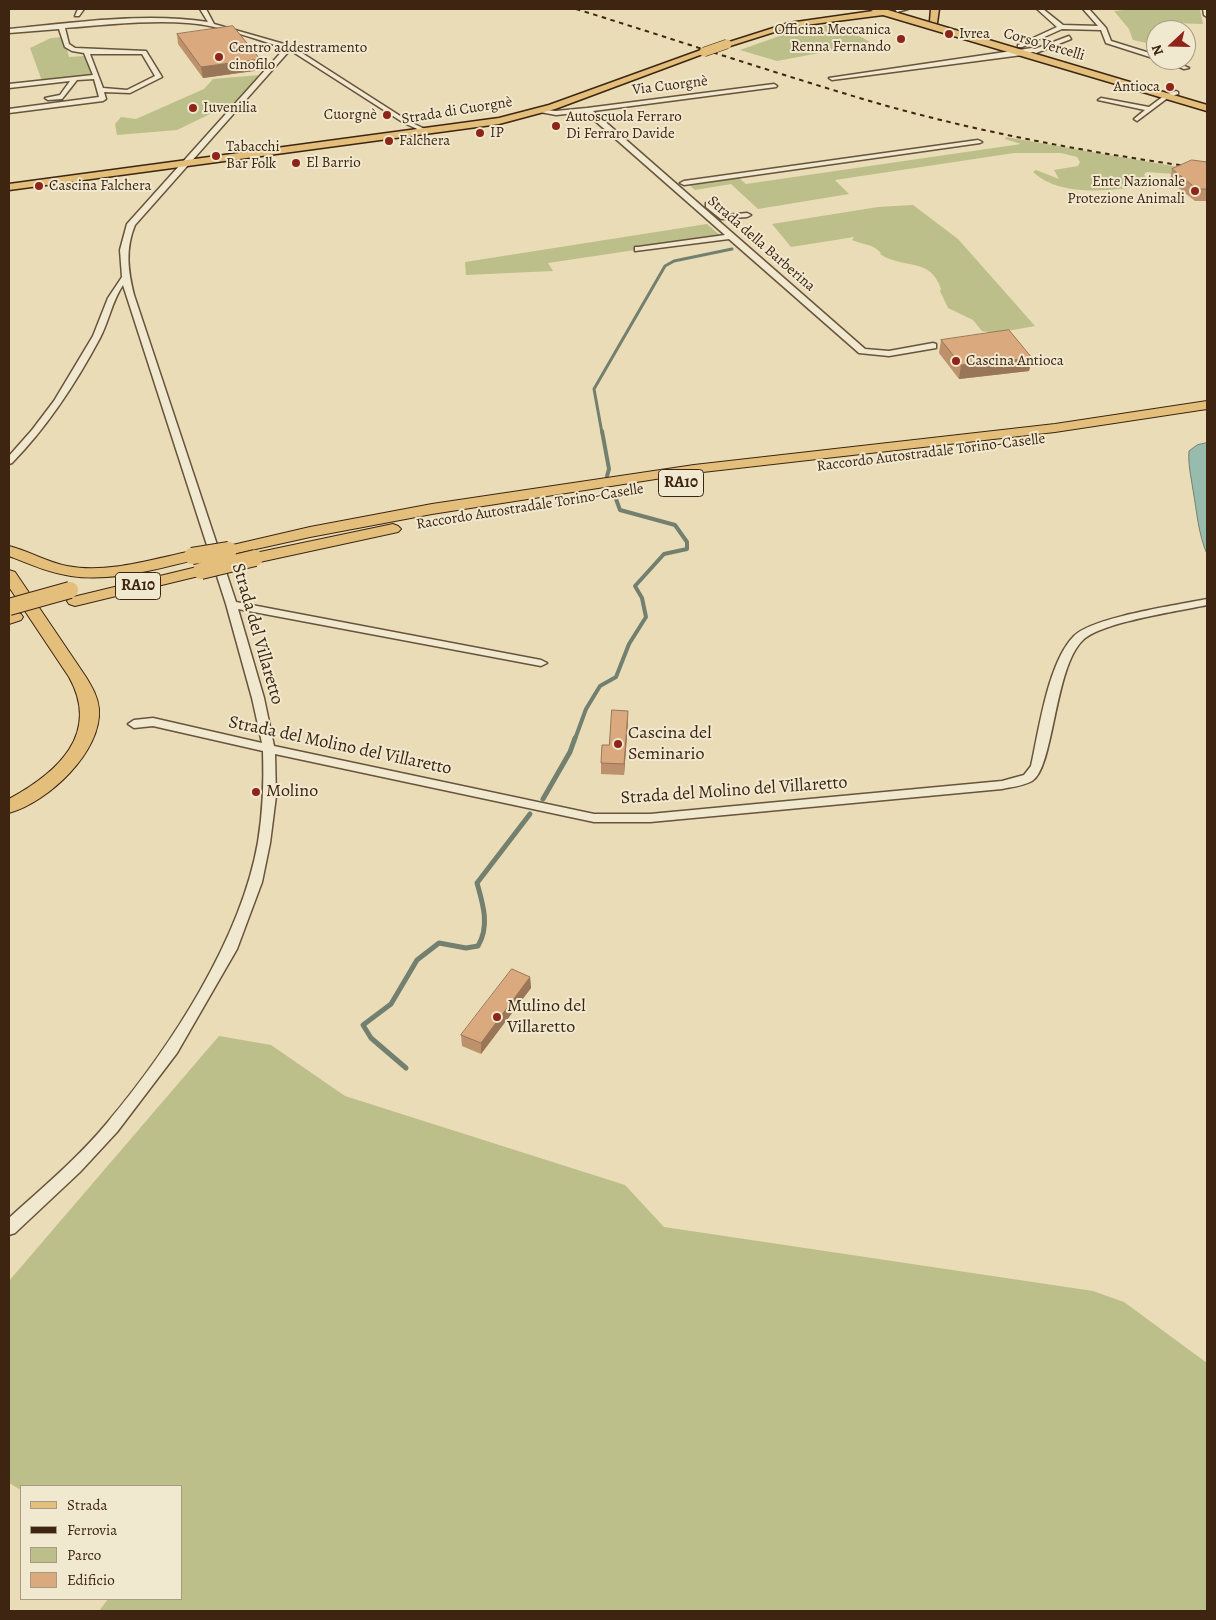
<!DOCTYPE html>
<meta charset="utf-8">
<style>
body{margin:0}
#map{position:relative;width:1216px;height:1620px;overflow:hidden;background:#e9dcb6;font-family:Alegreya,serif}
canvas{display:block}
.frame{position:absolute;inset:0;border:10px solid #3d2512;pointer-events:none}
.legend{position:absolute;left:20px;top:1485px;width:162px;height:115px;box-sizing:border-box;background:#f1e8d0;border:1px solid #a99a84;margin:0;padding:6px 9px;list-style:none;font-size:15px;color:#3d2512}
.legend li{display:flex;align-items:center;gap:10px;height:25px}
.legend b{width:25px;border:1px solid #a99a84}
.north{position:absolute;left:1146px;top:20px;width:50px;height:50px;box-sizing:border-box;background:#f1e8d0;border:1px solid #a99a84;border-radius:50%;rotate:249deg;font-size:14px;font-weight:700;line-height:20px;text-align:center;color:#3d2512}
.north::after{content:'';display:block;margin:auto;width:18px;height:22px;background:#8f2418;clip-path:polygon(50% 0,100% 100%,50% 72%,0 100%)}
</style>
<div id="map">
<canvas width="1216" height="1620"></canvas>
<div class="frame"></div>
<ul class="legend">
<li><b style="height:6px;background:#e4be7b"></b>Strada</li>
<li><b style="height:6px;background:#3d2512"></b>Ferrovia</li>
<li><b style="height:14px;background:#bcbf8a"></b>Parco</li>
<li><b style="height:14px;background:#dba97e"></b>Edificio</li>
</ul>
<div class="north">N</div>
</div>
<script>
const c = document.querySelector('canvas').getContext('2d');
c.lineJoin = 'round';
function paint(path, color) {
  c.fillStyle = color;
  c.fill(path, 'evenodd');
}
function strokePath(path, color, width, dash) {
  c.strokeStyle = color;
  c.lineWidth = width;
  c.lineCap = dash ? 'butt' : 'round';
  c.setLineDash(dash || []);
  c.stroke(path);
}
function label(font, color, halo, rows, align = 'center') {
  c.font = font + ' Alegreya,serif';
  c.lineWidth = 4;
  c.setLineDash([]);
  c.textBaseline = 'middle';
  c.strokeStyle = halo;
  c.fillStyle = color;
  for (const [text, x, y, turn = 0] of rows) {
    c.save();
    c.translate(x, y);
    c.rotate((+turn || 0) * Math.PI / 180);
    c.textAlign = isNaN(turn) ? turn : align;
    if (halo) c.strokeText(text, 0, 0);
    c.fillText(text, 0, 0);
    c.restore();
  }
}
paint(new Path2D(`
 M 1134,9 L 1200,10 L 1203,24 L 1174,23 L 1175,29 L 1156,30 L 1156,45 L 1133,40 L 1129,29 L 1114,11 Z
 M 837,24 L 872,43 L 777,61 L 740,50 L 802,28 Z
 M 64,37 L 69,57 L 84,56 L 93,75 L 42,81 L 30,48 L 51,38 Z
 M 260,75 L 243,98 L 177,130 L 117,135 L 115,124 L 121,117 L 136,119 L 204,89 L 213,79 Z
 M 1006,137 L 1207,172 L 1188,175 L 1147,172 L 1144,174 L 1147,181 L 1142,186 C 1109,191 1060,197 1033,172 L 1036,170 L 1059,179 L 1054,170 L 1078,166 L 1080,162 L 1077,157 L 1061,153 L 1014,153 L 835,180 L 849,194 L 758,209 L 731,184 L 695,190 L 688,184 L 738,177 L 746,184 L 1021,144 L 1005,139 Z
 M 913,205 L 958,239 L 1035,326 L 996,333 L 982,331 L 973,320 L 948,308 L 940,291 L 941,289 C 930,256 904,270 880,254 L 881,253 C 872,243 863,245 852,240 L 854,237 L 791,247 L 772,224 L 878,207 Z
 M 707,224 L 722,237 L 548,263 L 553,271 L 466,275 L 465,262 Z
 M 219,1036 L 271,1045 L 345,1096 L 625,1185 L 664,1227 L 1093,1291 L 1124,1302 L 1207,1363 L 1207,1611 L 99,1611 L 108,1599 L 181,1599 L 181,1486 L 21,1486 L 21,1490 L 9,1483 L 9,1281 Z`), '#bcbf8a');
const water = new Path2D(`
 M 1207,443 L 1207,554 C 1198,533 1197,512 1193,490 C 1191,476 1188,465 1189,451 L 1197,445 Z`);
paint(water, '#97bcae');
strokePath(water, '#738070', 1);
strokePath(new Path2D(`
 M 602,433 L 594,389 L 665,266 L 674,261 L 732,249`), '#738070', 3);
strokePath(new Path2D(`
 M 602,431 L 609,469 L 607,476
 M 575,739 L 586,709 L 600,686 L 616,677 L 629,644 L 646,617 L 642,598 L 635,586 L 664,554 L 687,549 L 687,542 L 675,525 L 620,510 L 616,499`), '#738070', 4);
strokePath(new Path2D(`
 M 543,799 L 570,752 L 575,738
 M 406,1068 L 371,1038 L 363,1025 L 391,1004 L 417,960 L 439,943 L 466,948 L 478,946 C 490,926 483,904 477,883 L 530,814`), '#738070', 5);
const minor = new Path2D(`
 M 78,9 L 84,9 L 79,16 L 75,16 Z
 M 200,9 L 206,9 L 214,24 L 291,46 L 408,121 L 429,131 L 424,132 L 404,123 L 290,50 L 135,225 C 125,249 128,271 134,295 L 236,602 L 541,660 L 547,663 L 541,666 L 238,609 L 264,698 L 274,746 L 594,814 L 650,814 L 1002,781 L 1024,775 L 1031,766 C 1039,730 1048,662 1074,636 C 1093,617 1178,605 1207,599 L 1207,605 C 1179,611 1102,622 1083,640 C 1054,667 1054,768 1032,781 C 1023,786 1011,787 1002,789 L 650,822 L 594,822 L 275,754 L 276,796 L 270,843 L 262,882 L 237,949 L 177,1053 L 117,1132 L 80,1172 L 15,1233 L 9,1235 L 9,1218 C 42,1188 78,1158 107,1123 C 170,1048 241,940 258,842 C 263,812 264,782 263,751 L 153,726 L 134,728 L 128,724 L 134,720 L 153,718 L 262,743 L 252,698 L 226,604 L 123,285 C 112,301 109,321 100,338 C 76,383 48,426 12,463 L 9,464 L 9,456 L 32,430 L 54,401 L 93,336 L 108,298 L 122,277 L 120,250 L 127,224 L 285,48 C 254,39 220,25 188,23 C 147,20 106,25 65,28 L 69,44 L 75,48 L 146,51 L 162,77 L 130,93 L 104,92 L 106,99 L 103,101 L 9,113 L 9,109 L 99,97 L 94,79 L 77,80 L 62,99 L 48,100 L 45,98 L 60,95 L 70,81 L 9,88 L 9,84 L 93,75 L 84,53 L 72,51 L 65,47 L 59,29 L 9,33 L 9,29 C 72,23 145,12 208,22 ZM 90,54 L 142,54 L 155,76 L 127,90 L 103,88 Z
 M 895,9 L 908,9 L 897,12 Z
 M 1037,9 L 1043,9 L 1063,25 L 1098,26 L 1083,9 L 1089,9 L 1106,28 L 1111,41 L 1156,55 L 1156,59 L 1106,43 L 1101,30 L 1062,29 L 1022,47 L 1018,47 L 1018,45 L 1057,27 Z
 M 1203,9 L 1207,9 L 1207,17 L 1204,15 Z
 M 1069,36 L 1071,39 L 1036,53 L 1033,52 L 1022,55 L 832,80 L 829,78 L 1032,48 L 1035,49 Z
 M 1161,60 L 1170,60 L 1189,68 L 1184,69 Z
 M 774,84 L 777,86 L 776,87 L 593,111 L 865,349 L 889,351 L 933,343 L 936,344 L 936,348 L 889,356 L 859,353 L 729,239 L 635,251 L 635,247 L 638,247 L 725,235 L 585,112 L 556,115 L 535,111 L 538,109 L 556,111 L 587,108 Z
 M 1176,91 L 1178,92 L 1178,94 L 1169,97 L 1137,121 L 1134,119 L 1145,110 L 1098,100 L 1101,98 L 1149,107 L 1165,95 Z
 M 978,140 L 982,142 L 980,143 L 684,185 L 680,183 L 684,181 Z
 M 706,203 L 712,203 L 726,215 L 747,213 L 751,215 L 747,217 L 721,219 L 706,207 Z`);
const major = new Path2D(`
 M 869,9 L 888,10 L 1207,105 L 1207,111 L 883,15 L 790,27 L 730,46 L 723,44 L 789,23 L 873,11 Z
 M 931,9 L 939,9 L 937,23 L 930,21 Z
 M 701,50 L 708,52 L 555,109 L 499,124 L 9,190 L 9,184 L 499,118 L 549,105 Z`);
const highway = new Path2D(`
 M 1207,401 L 1207,409 L 1055,432 L 694,473 L 432,514 L 310,537 L 229,555 L 224,553 L 221,550 L 224,547 L 310,527 L 432,504 L 694,465 L 1055,424 Z
 M 393,524 L 398,526 L 401,529 L 398,532 L 255,563 L 249,561 L 247,558 L 249,555 L 255,553 Z
 M 9,546 C 29,551 47,562 67,566 C 108,574 152,559 192,551 L 198,553 L 200,556 L 198,559 C 158,569 112,582 71,576 C 50,573 29,564 9,556 Z
 M 201,566 L 207,568 L 209,571 L 207,574 L 75,606 L 69,604 L 67,601 L 69,598 Z
 M 9,570 L 15,572 L 86,677 C 92,687 98,697 99,709 C 102,752 48,802 9,813 L 9,799 C 57,773 101,734 69,677 L 9,587 Z
 M 15,612 L 21,614 L 23,617 L 21,620 L 9,624 L 9,614 Z`);
strokePath(minor, '#68533b', 3);
strokePath(major, '#3d2512', 3);
strokePath(highway, '#3d2512', 2);
paint(minor, '#f1e8d0');
paint(major, '#e4be7b');
paint(highway, '#e4be7b');
strokePath(new Path2D(`
 M 576,9 C 680,41 783,76 887,106 C 992,135 1099,154 1207,169`), '#3d2512', 2, [4.5, 4.5]);
const majorBridge = new Path2D(`
 M 704,52 L 727,44`);
const highwayBridge = new Path2D(`
 M 192,556 L 229,550
 M 201,571 L 255,558
 M 9,607 L 70,590`);
strokePath(majorBridge, '#3d2512', 10, []);
strokePath(highwayBridge, '#3d2512', 18, []);
strokePath(majorBridge, '#e4be7b', 9);
strokePath(highwayBridge, '#e4be7b', 16);
paint(new Path2D(`
 M 177,34 L 260,59 L 261,70 L 203,78 L 178,44 Z
 M 1207,162 L 1207,201 L 1195,201 L 1170,181 L 1172,169 Z
 M 941,340 L 1032,358 L 1029,371 L 959,379 L 939,353 Z
 M 628,722 L 624,775 L 601,774 L 601,763 L 609,745 Z
 M 530,977 L 531,988 L 481,1054 L 462,1046 L 461,1035 Z`), '#bc916c');
paint(new Path2D(`
 M 260,59 L 261,70 L 203,78 L 201,67 Z
 M 1032,358 L 1029,371 L 959,379 L 961,365 Z
 M 628,711 L 628,722 L 624,775 L 624,764 Z
 M 530,977 L 531,988 L 481,1054 L 481,1043 Z`), '#997658');
const building = new Path2D(`
 M 233,26 L 260,59 L 201,67 L 177,34 Z
 M 1192,160 L 1207,162 L 1207,189 L 1197,189 L 1172,169 Z
 M 1009,330 L 1032,358 L 961,365 L 941,340 Z
 M 612,710 L 628,711 L 624,764 L 601,763 L 602,745 L 609,745 Z
 M 512,969 L 530,977 L 481,1043 L 461,1035 Z`);
paint(building, '#dba97e');
strokePath(building, '#997658', 1);
for (const [x, y, r, color] of [
 [949,34,5,"#8f2418"],
 [901,39,5,"#8f2418"],
 [219,57,5,"#8f2418"],
 [1170,87,5,"#8f2418"],
 [193,108,5,"#8f2418"],
 [387,115,5,"#8f2418"],
 [556,126,5,"#8f2418"],
 [480,133,5,"#8f2418"],
 [389,141,5,"#8f2418"],
 [216,156,5,"#8f2418"],
 [296,163,5,"#8f2418"],
 [39,186,5,"#8f2418"],
 [1195,191,5,"#8f2418"],
 [956,361,5,"#8f2418"],
 [618,744,5,"#8f2418"],
 [256,792,5,"#8f2418"],
 [497,1017,5,"#8f2418"]
]) {
  const dot = new Path2D();
  dot.arc(x, y, r, 0, 2 * Math.PI);
  c.fillStyle = color;
  c.fill(dot);
  strokePath(dot, '#f1e8d0', 2);
}
label('15px', '#3d2512', '#f1e8d0', [
 ["Officina Meccanica",891,30,"right"],
 ["Renna Fernando",891,47,"right"],
 ["Ivrea",959,34],
 ["Centro addestramento",229,48],
 ["cinofilo",229,65],
 ["Antioca",1160,87,"right"],
 ["Iuvenilia",203,108],
 ["Cuorgnè",377,115,"right"],
 ["Autoscuola Ferraro",566,117],
 ["Di Ferraro Davide",566,134],
 ["IP",490,133],
 ["Falchera",399,141],
 ["Tabacchi",226,147],
 ["Bar Folk",226,164],
 ["El Barrio",306,163],
 ["Ente Nazionale",1185,182,"right"],
 ["Protezione Animali",1185,199,"right"],
 ["Cascina Falchera",49,186],
 ["Cascina Antioca",966,361]
], 'left');
label('15px', '#3d2512', '#f1e8d0', [
 ["Corso Vercelli",1044,45,16],
 ["Via Cuorgnè",670,86,-7],
 ["Strada di Cuorgnè",457,111,-9],
 ["Strada della Barberina",761,244,41],
 ["Raccordo Autostradale Torino-Caselle",931,453,-7],
 ["Raccordo Autostradale Torino-Caselle",530,507,-9]
]);
for (const [x, y, w] of [
 [681,483,45],
 [138,586,45]
]) {
  const box = new Path2D();
  box.roundRect(x - w / 2, y - 13.5, w, 27, 4);
  c.fillStyle = '#f1e8d0';
  c.fill(box);
  strokePath(box, '#3d2512', 1);
}
label('bold 16px', '#3d2512', null, [
 ["RA10",681,483],
 ["RA10",138,586]
]);
label('18px', '#3d2512', '#f1e8d0', [
 ["Strada del Villaretto",257,634,74],
 ["Strada del Molino del Villaretto",340,746,12],
 ["Strada del Molino del Villaretto",734,791,-4]
]);
label('18px', '#3d2512', '#f1e8d0', [
 ["Cascina del",628,734],
 ["Seminario",628,755],
 ["Molino",266,792],
 ["Mulino del",507,1007],
 ["Villaretto",507,1028]
], 'left');
</script>
